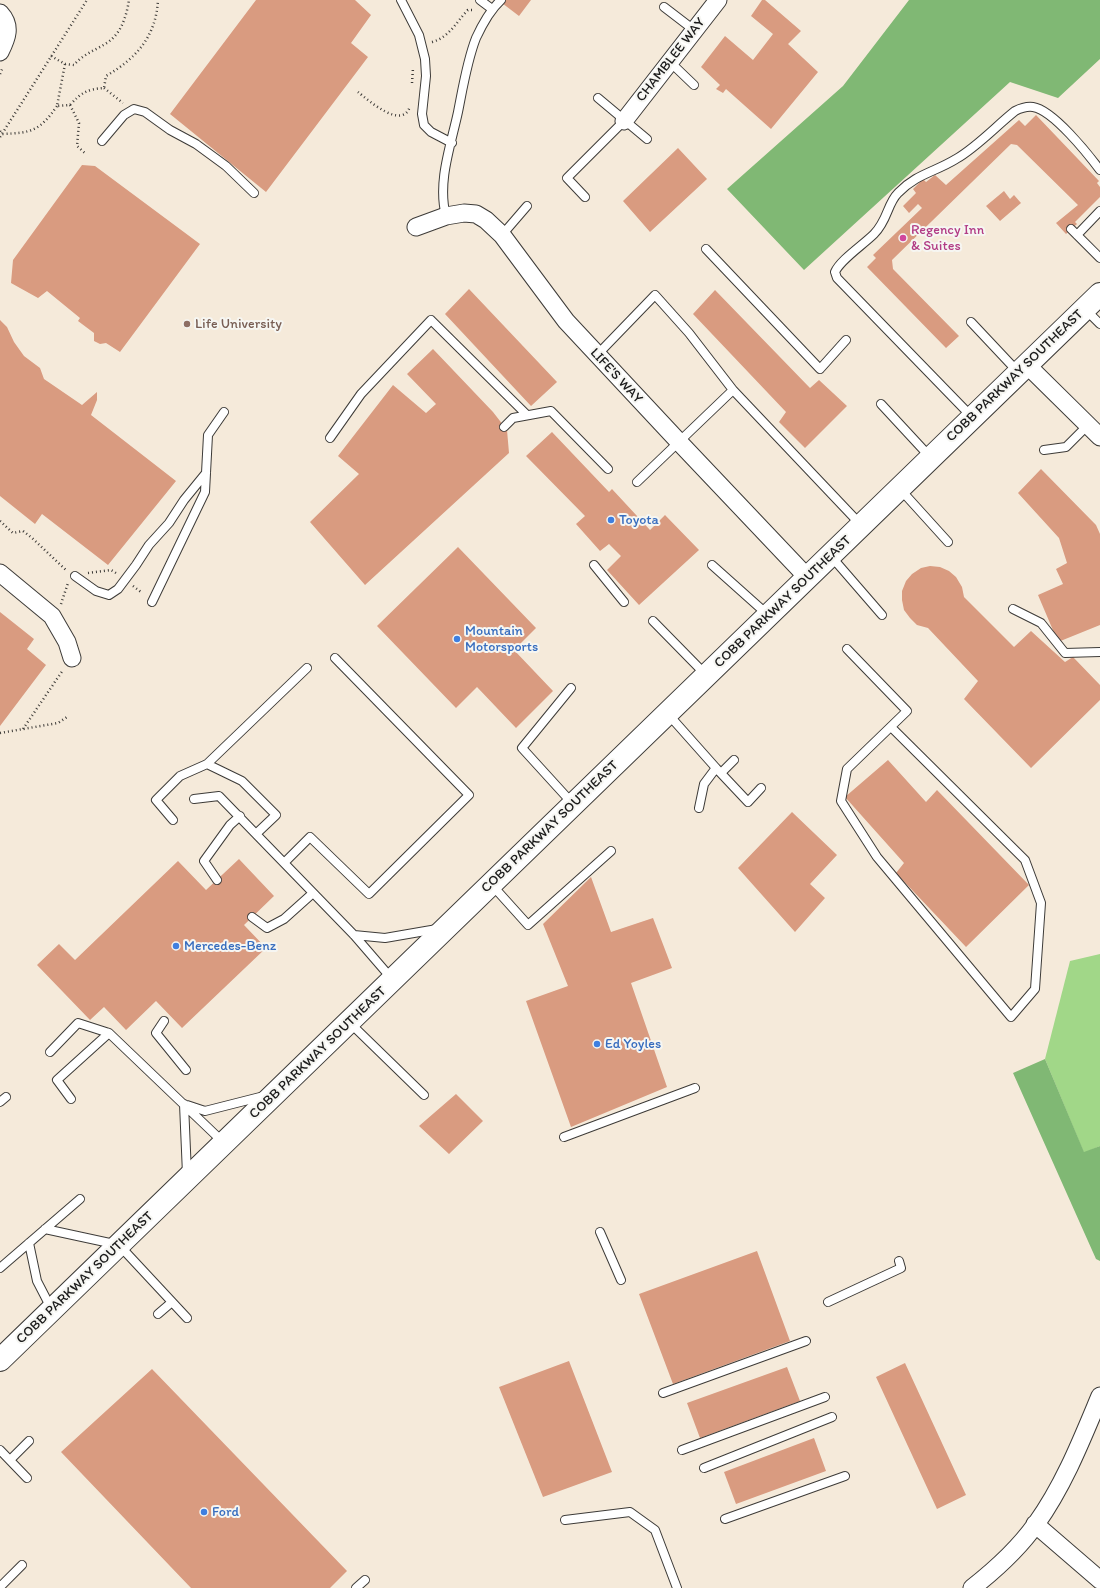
<!DOCTYPE html>
<style>
body{margin:0}
canvas{display:block;background:#f5eada}
</style>
<canvas width="1100" height="1588"></canvas>
<script>
const c = document.querySelector('canvas').getContext('2d');
c.lineJoin = 'round';
function paint(path, color) {
  c.fillStyle = color;
  c.fill(path, 'evenodd');
}
function strokePath(path, color, width, dash) {
  c.strokeStyle = color;
  c.lineWidth = width;
  c.lineCap = dash ? 'butt' : 'round';
  c.setLineDash(dash || []);
  c.stroke(path);
}
function label(font, color, halo, rows, align = 'center') {
  c.font = font + ' Itim,sans-serif';
  c.lineWidth = 4;
  c.setLineDash([]);
  c.textBaseline = 'middle';
  c.strokeStyle = halo;
  c.fillStyle = color;
  for (const [text, x, y, turn = 0] of rows) {
    c.save();
    c.translate(x, y);
    c.rotate((+turn || 0) * Math.PI / 180);
    c.textAlign = isNaN(turn) ? turn : align;
    if (halo) c.strokeText(text, 0, 0);
    c.fillText(text, 0, 0);
    c.restore();
  }
}
paint(new Path2D(`
 M 1100,954 L 1100,1146 L 1084,1153 L 1045,1059 L 1070,961 Z`), '#a1d788');
paint(new Path2D(`
 M 909,0 L 1100,0 L 1100,59 L 1058,98 L 1010,82 L 804,270 L 727,189 L 843,86 Z
 M 1045,1059 L 1084,1152 L 1100,1146 L 1100,1261 L 1096,1259 L 1013,1073 Z`), '#80b874');
paint(new Path2D(`
 M 256,0 L 355,0 L 371,15 L 351,43 L 368,57 L 266,192 L 170,114 Z
 M 498,0 L 531,0 L 519,16 Z
 M 762,0 L 765,0 L 801,31 L 788,44 L 818,72 L 771,129 L 726,89 L 723,93 L 716,89 L 720,85 L 701,67 L 725,36 L 753,60 L 773,34 L 751,16 Z
 M 1036,115 L 1099,181 L 1097,183 L 1100,187 L 1100,197 L 1075,222 L 1077,224 L 1066,234 L 1056,223 L 1078,205 L 1017,145 L 1011,144 L 892,260 L 893,269 L 959,336 L 946,348 L 867,267 L 876,258 L 873,255 L 922,208 L 918,204 L 909,213 L 903,206 L 916,193 L 913,189 L 923,179 L 926,182 L 935,175 L 946,185 L 1019,120 L 1025,126 Z
 M 678,148 L 707,179 L 650,232 L 623,201 Z
 M 82,165 L 95,166 L 200,244 L 120,352 L 106,343 L 100,344 L 94,341 L 94,333 L 78,321 L 80,318 L 47,291 L 38,298 L 11,283 L 13,260 Z
 M 1004,191 L 1010,199 L 1014,195 L 1021,203 L 1000,221 L 986,206 Z
 M 469,289 L 557,382 L 531,406 L 445,314 Z
 M 715,290 L 810,388 L 819,380 L 847,406 L 805,448 L 779,422 L 786,412 L 693,314 Z
 M 0,320 L 7,327 L 14,342 L 24,356 L 40,368 L 44,379 L 82,405 L 97,392 L 97,400 L 91,415 L 176,481 L 108,565 L 42,514 L 35,524 L 0,496 Z
 M 433,349 L 493,412 L 507,430 L 509,453 L 365,585 L 310,522 L 359,474 L 338,456 L 393,385 L 426,413 L 436,404 L 407,374 Z
 M 552,432 L 609,492 L 612,489 L 650,530 L 665,515 L 699,550 L 639,605 L 607,570 L 621,556 L 609,544 L 600,551 L 576,524 L 585,516 L 526,456 Z
 M 1041,469 L 1096,525 L 1100,534 L 1100,625 L 1058,642 L 1038,595 L 1063,584 L 1056,569 L 1067,563 L 1059,538 L 1018,493 Z
 M 458,547 L 536,628 L 514,650 L 553,691 L 516,728 L 477,687 L 456,708 L 377,626 Z
 M 930,566 L 940,567 L 949,571 L 956,577 L 962,587 L 964,597 L 1014,647 L 1031,631 L 1065,662 L 1073,657 L 1100,685 L 1100,700 L 1031,768 L 964,699 L 978,681 L 928,628 L 917,625 L 910,618 L 904,610 L 902,600 L 902,591 L 906,581 L 912,574 L 921,568 Z
 M 0,612 L 34,639 L 27,649 L 46,665 L 0,726 Z
 M 888,760 L 926,802 L 937,790 L 1029,885 L 966,947 L 896,873 L 904,863 L 845,797 Z
 M 792,812 L 837,855 L 810,884 L 825,898 L 795,932 L 738,868 Z
 M 239,859 L 274,896 L 244,925 L 266,948 L 182,1028 L 156,1001 L 126,1030 L 104,1007 L 90,1020 L 37,965 L 59,944 L 75,960 L 178,861 L 206,890 Z
 M 591,877 L 611,932 L 653,918 L 672,968 L 631,983 L 667,1087 L 571,1127 L 526,1001 L 568,986 L 543,924 Z
 M 456,1094 L 483,1121 L 449,1154 L 419,1126 Z
 M 757,1251 L 790,1341 L 673,1384 L 639,1294 Z
 M 569,1361 L 612,1472 L 543,1497 L 499,1387 Z
 M 905,1363 L 966,1495 L 937,1509 L 876,1377 Z
 M 787,1367 L 800,1401 L 700,1438 L 687,1403 Z
 M 152,1369 L 347,1571 L 330,1588 L 191,1588 L 61,1452 Z
 M 814,1438 L 826,1471 L 736,1504 L 724,1472 Z`), '#d99b80');
const lane = new Path2D(`
 M 401,0 L 419,35 L 425,59 L 426,76 L 422,114 L 424,125 L 431,132 L 452,143
 M 480,0 L 492,9
 M 664,7 L 694,30
 M 670,62 L 694,85
 M 598,98 L 647,139
 M 102,141 L 124,115 L 134,109 L 145,112 L 170,130 L 196,144 L 226,166 L 254,193
 M 585,197 L 567,178 L 624,121
 M 446,216 C 437,182 451,145 458,112 C 463,87 467,61 476,38 C 482,25 490,10 501,0
 M 1071,229 L 1100,258
 M 502,235 L 527,206
 M 1077,235 L 1100,211
 M 706,249 L 820,369 L 846,340
 M 1085,309 L 1100,324
 M 971,322 L 1018,372
 M 597,355 L 655,295 L 689,333 L 733,390 L 637,482
 M 733,390 L 861,525
 M 881,404 L 931,458
 M 972,417 L 837,278 L 835,272 C 840,260 863,245 874,234 C 888,220 887,204 898,193 C 916,174 935,172 956,159 C 977,147 996,126 1015,111 C 1021,108 1026,106 1033,107 C 1053,110 1088,154 1100,170
 M 504,427 L 513,418 L 551,411 L 608,469
 M 330,438 L 361,394 L 431,320 L 527,415
 M 1044,450 L 1066,447 L 1088,425
 M 900,489 L 948,542
 M 830,555 L 882,615
 M 594,565 L 624,602
 M 712,565 L 768,615
 M 75,576 L 96,591 L 109,595 L 118,589 L 136,565 L 149,545 L 169,523 L 184,500 L 206,473
 M 152,602 L 205,492 L 208,435 L 224,412
 M 1013,609 L 1041,623 L 1065,653 L 1100,652
 M 653,621 L 706,675
 M 847,649 L 907,711 L 847,769 L 841,801 L 877,857 L 1011,1017 L 1035,989 L 1041,903 L 1025,860 L 891,727
 M 571,688 L 522,748 L 573,804
 M 668,714 L 716,768 L 704,784 L 699,808
 M 207,764 L 242,781 L 276,815 L 257,833
 M 716,768 L 748,802 L 761,788
 M 721,773 L 734,760
 M 194,799 L 219,796 L 354,935 L 392,979
 M 173,820 L 156,800 L 180,776 L 207,764 L 307,668
 M 285,862 L 310,837 L 369,894 L 469,795 L 335,658
 M 217,880 L 204,861 L 230,825 L 240,816
 M 492,885 L 528,925 L 611,851
 M 252,917 L 267,928 L 284,919 L 313,893
 M 354,935 L 385,938 L 437,929
 M 164,1021 L 156,1033 L 186,1070
 M 350,1023 L 424,1095
 M 50,1052 L 78,1023 L 109,1033 L 224,1143
 M 71,1099 L 57,1080 L 109,1033
 M 0,1102 L 6,1097
 M 184,1104 L 187,1174
 M 187,1105 L 205,1111 L 264,1096
 M 564,1137 L 695,1088
 M 45,1229 L 119,1245 L 187,1318
 M 600,1232 L 621,1280
 M 29,1243 L 37,1281 L 51,1308
 M 0,1268 L 80,1199
 M 828,1302 L 901,1268 L 899,1261
 M 158,1314 L 172,1302
 M 663,1393 L 806,1341
 M 0,1450 L 27,1478
 M 682,1450 L 825,1397
 M 10,1460 L 29,1441
 M 704,1468 L 832,1417
 M 725,1519 L 845,1476
 M 565,1520 L 630,1512 L 655,1530 L 677,1588
 M 0,1587 L 22,1565
 M 356,1588 L 365,1580`);
const street = new Path2D(`
 M 0,13 C 12,26 7,38 0,52
 M 624,121 L 718,0
 M 416,227 L 446,216 L 464,213 L 476,214 L 486,220 L 502,235 L 566,321 L 679,442 L 807,577
 M 1027,365 L 1100,437
 M 0,573 L 52,616 L 67,642 L 72,658
 M 1035,1524 L 1100,1580
 M 972,1588 C 995,1570 1019,1548 1036,1524 C 1064,1485 1082,1439 1100,1396`);
const primary = new Path2D(`
 M 0,1360 L 1100,294`);
strokePath(lane, '#3d3b38', 10);
strokePath(street, '#3d3b38', 19);
strokePath(primary, '#3d3b38', 24);
strokePath(new Path2D(`
 M 432,42 C 450,37 456,22 468,10 L 473,10
 M 51,56 L 65,64 L 74,65 C 86,51 103,48 113,38 C 123,28 127,13 129,0
 M 65,64 L 57,106 L 70,105 C 81,93 87,89 104,88 L 106,76 C 137,58 156,36 158,0
 M 0,74 L 3,67
 M 412,83 L 413,68
 M 104,88 L 123,103
 M 358,92 C 368,100 403,131 410,106
 M 70,105 L 79,123 L 77,146 L 86,154
 M 0,131 L 2,134 C 31,133 40,131 57,106
 M 0,137 L 87,0
 M 0,521 L 13,533 L 23,531 L 32,538 L 67,571
 M 88,573 L 111,570 L 116,573
 M 133,586 L 141,592
 M 61,604 L 68,583
 M 23,729 L 63,670
 M 0,733 L 58,723 L 67,717`), '#3d3b38', 2.5, [1, 3]);
strokePath(lane, '#fff', 8);
strokePath(street, '#fff', 17);
strokePath(primary, '#fff', 22);
for (const [x, y, r, color] of [
 [903,238,4,"#d1479c"],
 [187,324,4,"#8d6e63"],
 [611,520,4,"#3f7fe0"],
 [457,639,4,"#3f7fe0"],
 [176,946,4,"#3f7fe0"],
 [597,1044,4,"#3f7fe0"],
 [204,1512,4,"#3f7fe0"]
]) {
  const dot = new Path2D();
  dot.arc(x, y, r, 0, 2 * Math.PI);
  c.fillStyle = color;
  c.fill(dot);
  strokePath(dot, '#f6f6f2', 1.5);
}
label('14px', '#1c1c1c', '#f6f6f2', [
 ["CHAMBLEE WAY",671,60,-52],
 ["LIFE'S WAY",616,376,47],
 ["COBB PARKWAY SOUTHEAST",1015,376,-44],
 ["COBB PARKWAY SOUTHEAST",783,602,-44],
 ["COBB PARKWAY SOUTHEAST",550,827,-44],
 ["COBB PARKWAY SOUTHEAST",318,1053,-44],
 ["COBB PARKWAY SOUTHEAST",85,1278,-44]
]);
label('14px', '#b23c85', '#f6f6f2', [
 ["Regency Inn",911,230],
 ["& Suites",911,246]
], 'left');
label('14px', '#785e54', '#f6f6f2', [
 ["Life University",195,324]
], 'left');
label('14px', '#366cbe', '#f6f6f2', [
 ["Toyota",619,520],
 ["Mountain",465,631],
 ["Motorsports",465,647],
 ["Mercedes-Benz",184,946],
 ["Ed Yoyles",605,1044],
 ["Ford",212,1512]
], 'left');
</script>
